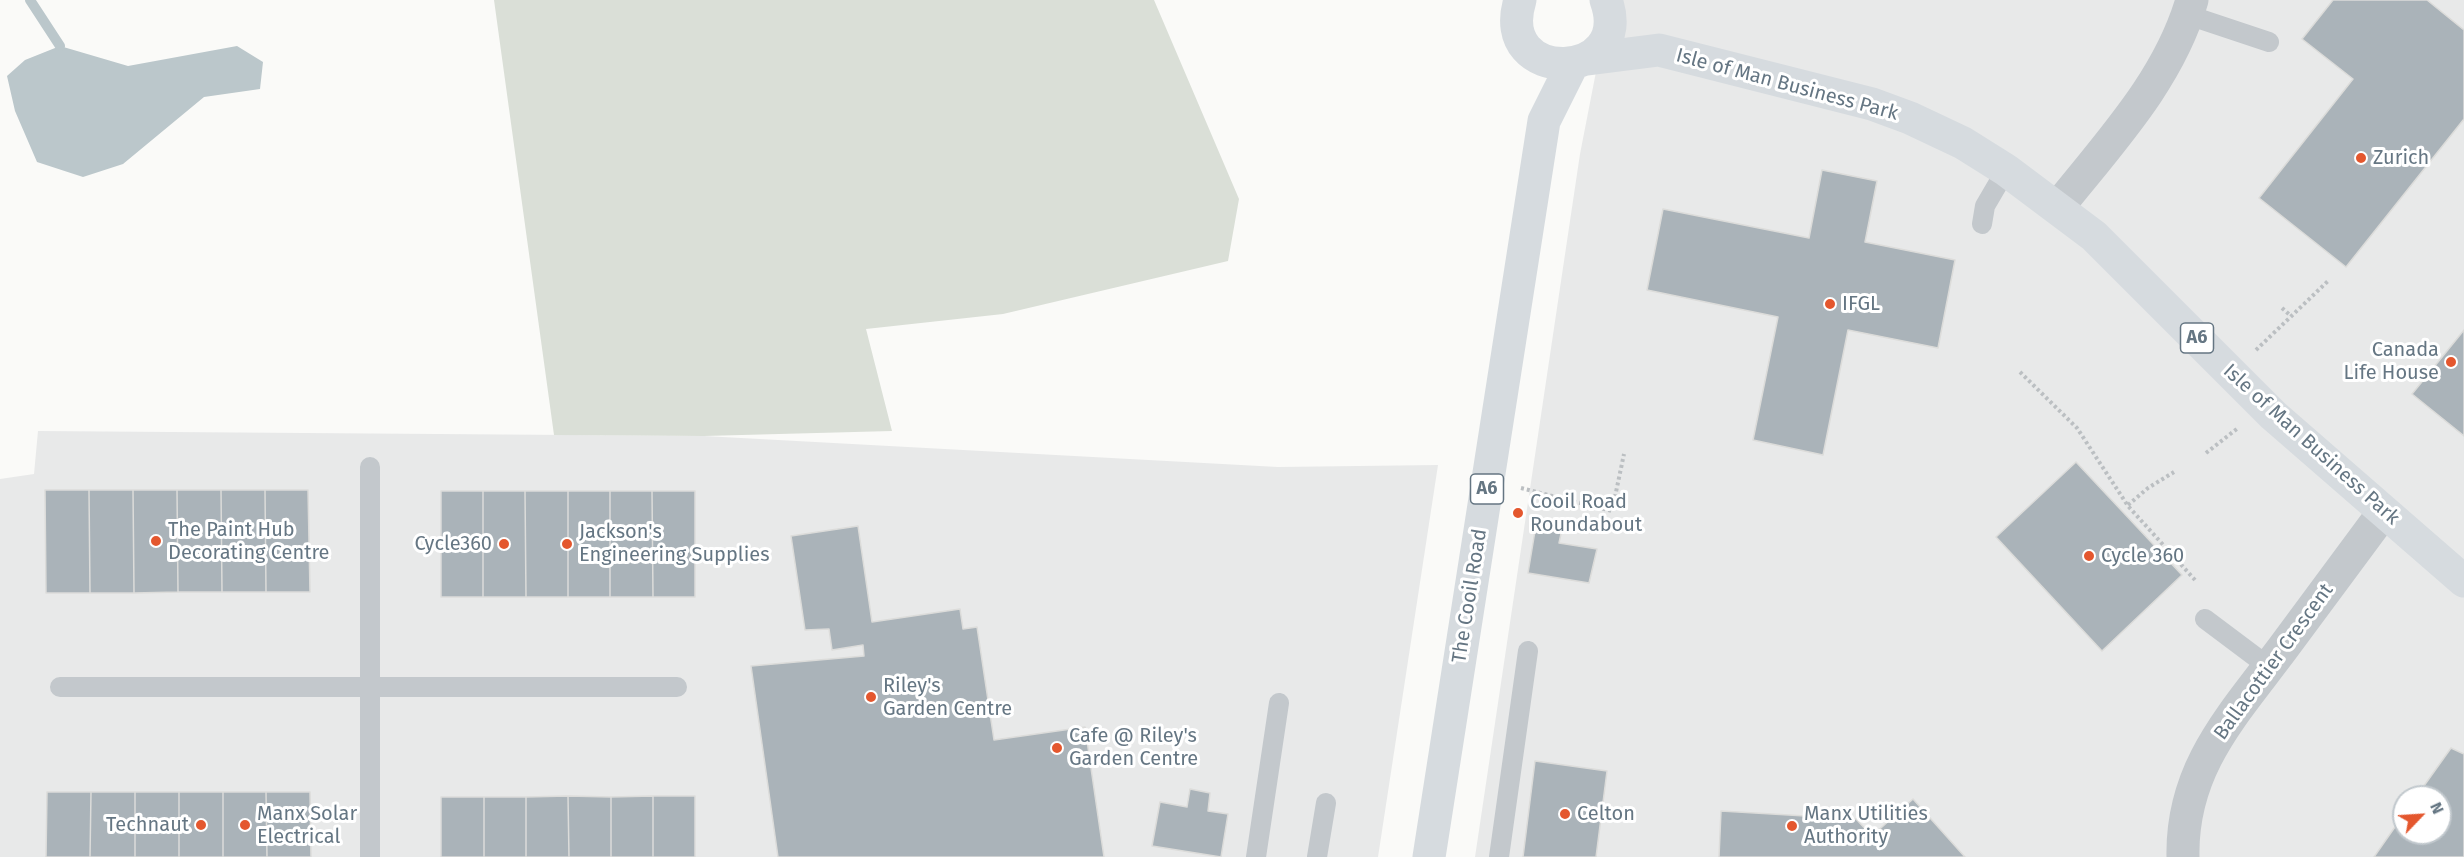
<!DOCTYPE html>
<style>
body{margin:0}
#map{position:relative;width:2464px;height:857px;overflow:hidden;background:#fafaf8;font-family:"Fira Sans",sans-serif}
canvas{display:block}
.north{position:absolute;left:2392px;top:785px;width:60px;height:60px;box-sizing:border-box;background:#fff;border:2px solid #c1c8cd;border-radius:50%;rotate:65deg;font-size:16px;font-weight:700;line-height:24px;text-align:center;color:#657683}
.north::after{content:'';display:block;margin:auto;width:21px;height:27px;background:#e4572e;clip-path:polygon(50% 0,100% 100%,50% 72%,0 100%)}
</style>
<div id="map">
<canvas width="2464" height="857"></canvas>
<div class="north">N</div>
</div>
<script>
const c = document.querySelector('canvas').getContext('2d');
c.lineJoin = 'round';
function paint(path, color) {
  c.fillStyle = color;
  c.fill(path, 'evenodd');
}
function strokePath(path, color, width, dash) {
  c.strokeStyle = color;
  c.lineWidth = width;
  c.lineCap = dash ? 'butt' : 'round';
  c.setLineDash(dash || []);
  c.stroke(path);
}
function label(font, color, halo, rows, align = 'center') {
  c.font = font + ' "Fira Sans",sans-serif';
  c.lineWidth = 6;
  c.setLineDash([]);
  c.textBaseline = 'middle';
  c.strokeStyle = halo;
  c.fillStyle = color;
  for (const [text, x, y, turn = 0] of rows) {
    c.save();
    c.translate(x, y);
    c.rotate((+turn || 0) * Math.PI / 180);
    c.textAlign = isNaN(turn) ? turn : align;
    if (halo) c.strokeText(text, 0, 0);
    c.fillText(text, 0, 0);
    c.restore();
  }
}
paint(new Path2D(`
 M 1610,0 L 2464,0 L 2464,857 L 1475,857 L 1580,154 ZM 2404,797 L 2440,797 L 2440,833 L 2404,833 Z
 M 38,431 L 704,436 L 1278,467 L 1438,465 L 1378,857 L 0,857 L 0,479 L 34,474 Z`), '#e8e9e9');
paint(new Path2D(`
 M 494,0 L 1154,0 L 1239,199 L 1228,261 L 1003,314 L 866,329 L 892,431 L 704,436 L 554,435 Z`), '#dadfd7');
paint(new Path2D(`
 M 60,46 L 128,66 L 237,46 L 263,62 L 260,89 L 204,97 L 123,164 L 83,177 L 37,162 L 15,111 L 7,76 L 25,60 Z`), '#bbc7cb');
strokePath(new Path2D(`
 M 30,0 L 60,46`), '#bbc7cb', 10);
const building = new Path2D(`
 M 2333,0 L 2427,0 L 2464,30 L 2464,119 L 2346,267 L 2259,198 L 2353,79 L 2302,39 Z
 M 1822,170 L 1877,181 L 1865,242 L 1955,260 L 1938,348 L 1848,330 L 1823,455 L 1753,440 L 1778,317 L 1647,290 L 1663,209 L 1809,238 Z
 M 2464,330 L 2464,436 L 2412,394 Z
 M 2076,462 L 2182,575 L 2102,651 L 1996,537 Z
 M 45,490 L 89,490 L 90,593 L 46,593 Z
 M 89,490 L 133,490 L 134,593 L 90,593 Z
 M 133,490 L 177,490 L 178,592 L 134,593 Z
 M 177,490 L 221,490 L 222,592 L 178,592 Z
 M 221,490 L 265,490 L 266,592 L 222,592 Z
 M 265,490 L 308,490 L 310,592 L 266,592 Z
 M 441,491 L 483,491 L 483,597 L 441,597 Z
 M 483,491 L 525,491 L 526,597 L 483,597 Z
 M 525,491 L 568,491 L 568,597 L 526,597 Z
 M 568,491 L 610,491 L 610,597 L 568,597 Z
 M 610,491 L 652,491 L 653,597 L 610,597 Z
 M 652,491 L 695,491 L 695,597 L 653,597 Z
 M 1536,525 L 1562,529 L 1559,543 L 1597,549 L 1589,583 L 1528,573 Z
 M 858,526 L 872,622 L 960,609 L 963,629 L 977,627 L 994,740 L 1085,727 L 1104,857 L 778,857 L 751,666 L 864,656 L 863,645 L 832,650 L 829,629 L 805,630 L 791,536 Z
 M 2451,748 L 2464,754 L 2464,857 L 2374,857 L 2404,814 L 2404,833 L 2440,833 L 2440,797 L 2416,797 Z
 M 1535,761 L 1607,771 L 1596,857 L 1523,857 Z
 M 1190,789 L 1210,793 L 1208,811 L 1228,814 L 1221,857 L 1152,846 L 1160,802 L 1187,807 Z
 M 47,792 L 91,792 L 90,857 L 46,857 Z
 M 91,792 L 135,792 L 135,857 L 90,857 Z
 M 135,792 L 179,792 L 179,857 L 135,857 Z
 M 179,792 L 223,792 L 223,857 L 179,857 Z
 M 223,792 L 266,792 L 267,857 L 223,857 Z
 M 266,792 L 310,792 L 311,857 L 267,857 Z
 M 568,796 L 611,797 L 611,857 L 569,857 Z
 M 568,796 L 569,857 L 526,857 L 526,797 Z
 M 653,796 L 653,857 L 611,857 L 611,797 Z
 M 653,796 L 695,796 L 695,857 L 653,857 Z
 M 441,797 L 484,797 L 484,857 L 441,857 Z
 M 484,797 L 526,797 L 526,857 L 484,857 Z
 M 1913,799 L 1965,857 L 1719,857 L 1721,811 L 1856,819 L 1872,836 Z`);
paint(building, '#aab3b9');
strokePath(building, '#dcdcda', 1.5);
strokePath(new Path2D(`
 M 2282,308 L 2291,316
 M 2256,350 L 2328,281
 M 2020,372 L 2077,428 L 2128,506 L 2195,580
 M 2206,453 L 2238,428
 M 1521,488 L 1612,511 L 1624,454
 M 2128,505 L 2148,488 L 2174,472`), '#bbbfc2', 4, [3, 3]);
strokePath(new Path2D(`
 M 2188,15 L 2269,42
 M 1982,224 L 1985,206 L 2006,170
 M 2205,619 L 2269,667
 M 60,687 L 677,687
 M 370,857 L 370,467
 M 1256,857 L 1279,703
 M 1317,857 L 1326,803
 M 1499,857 L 1528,651`), '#c3c8cc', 20);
strokePath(new Path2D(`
 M 2058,207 C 2109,143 2169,80 2192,0
 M 2183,857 C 2181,768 2233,715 2283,648 C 2316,603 2350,558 2383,513`), '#c3c8cc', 33);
strokePath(new Path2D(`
 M 1520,0 C 1493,87 1636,82 1606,0
 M 1588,59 L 1659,50 L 1872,104 L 1910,118 L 1963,143 L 2006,170 L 2094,236 L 2273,415 L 2464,581
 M 1429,857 L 1544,121 L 1572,65`), '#d6dbdf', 33);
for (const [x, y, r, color] of [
 [2361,158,6,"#e4572e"],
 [1830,304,6,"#e4572e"],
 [2451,362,6,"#e4572e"],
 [1518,513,6,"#e4572e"],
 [156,541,6,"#e4572e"],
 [504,544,6,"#e4572e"],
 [567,544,6,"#e4572e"],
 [2089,556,6,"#e4572e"],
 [871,697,6,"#e4572e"],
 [1057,748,6,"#e4572e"],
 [1565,814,6,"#e4572e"],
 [201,825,6,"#e4572e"],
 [245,825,6,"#e4572e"],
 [1792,826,6,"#e4572e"]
]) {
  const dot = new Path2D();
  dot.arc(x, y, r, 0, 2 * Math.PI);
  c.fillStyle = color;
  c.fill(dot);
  strokePath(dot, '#fff', 2);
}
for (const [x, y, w] of [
 [2197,338,33],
 [1487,489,33]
]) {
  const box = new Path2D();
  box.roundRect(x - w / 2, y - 15, w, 30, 4.5);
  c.fillStyle = '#fff';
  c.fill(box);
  strokePath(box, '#657683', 1.5);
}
label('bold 18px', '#657683', null, [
 ["A6",2197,338],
 ["A6",1487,489]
]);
label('20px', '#657683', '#fff', [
 ["Isle of Man Business Park",1787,85,15],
 ["Isle of Man Business Park",2311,445,42],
 ["The Cooil Road",1470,596,-81],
 ["Ballacottier Crescent",2274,662,-54]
]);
label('20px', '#657683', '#fff', [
 ["Zurich",2373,158],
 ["IFGL",1842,304],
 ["Canada",2439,350,"right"],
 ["Life House",2439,373,"right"],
 ["Cooil Road",1530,502],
 ["Roundabout",1530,525],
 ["The Paint Hub",168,530],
 ["Decorating Centre",168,553],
 ["Jackson's",579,532],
 ["Engineering Supplies",579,555],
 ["Cycle360",492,544,"right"],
 ["Cycle 360",2101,556],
 ["Riley's",883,686],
 ["Garden Centre",883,709],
 ["Cafe @ Riley's",1069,736],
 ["Garden Centre",1069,759],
 ["Manx Solar",257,814],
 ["Electrical",257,837],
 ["Celton",1577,814],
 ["Manx Utilities",1804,814],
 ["Authority",1804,837],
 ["Technaut",189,825,"right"]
], 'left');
</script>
